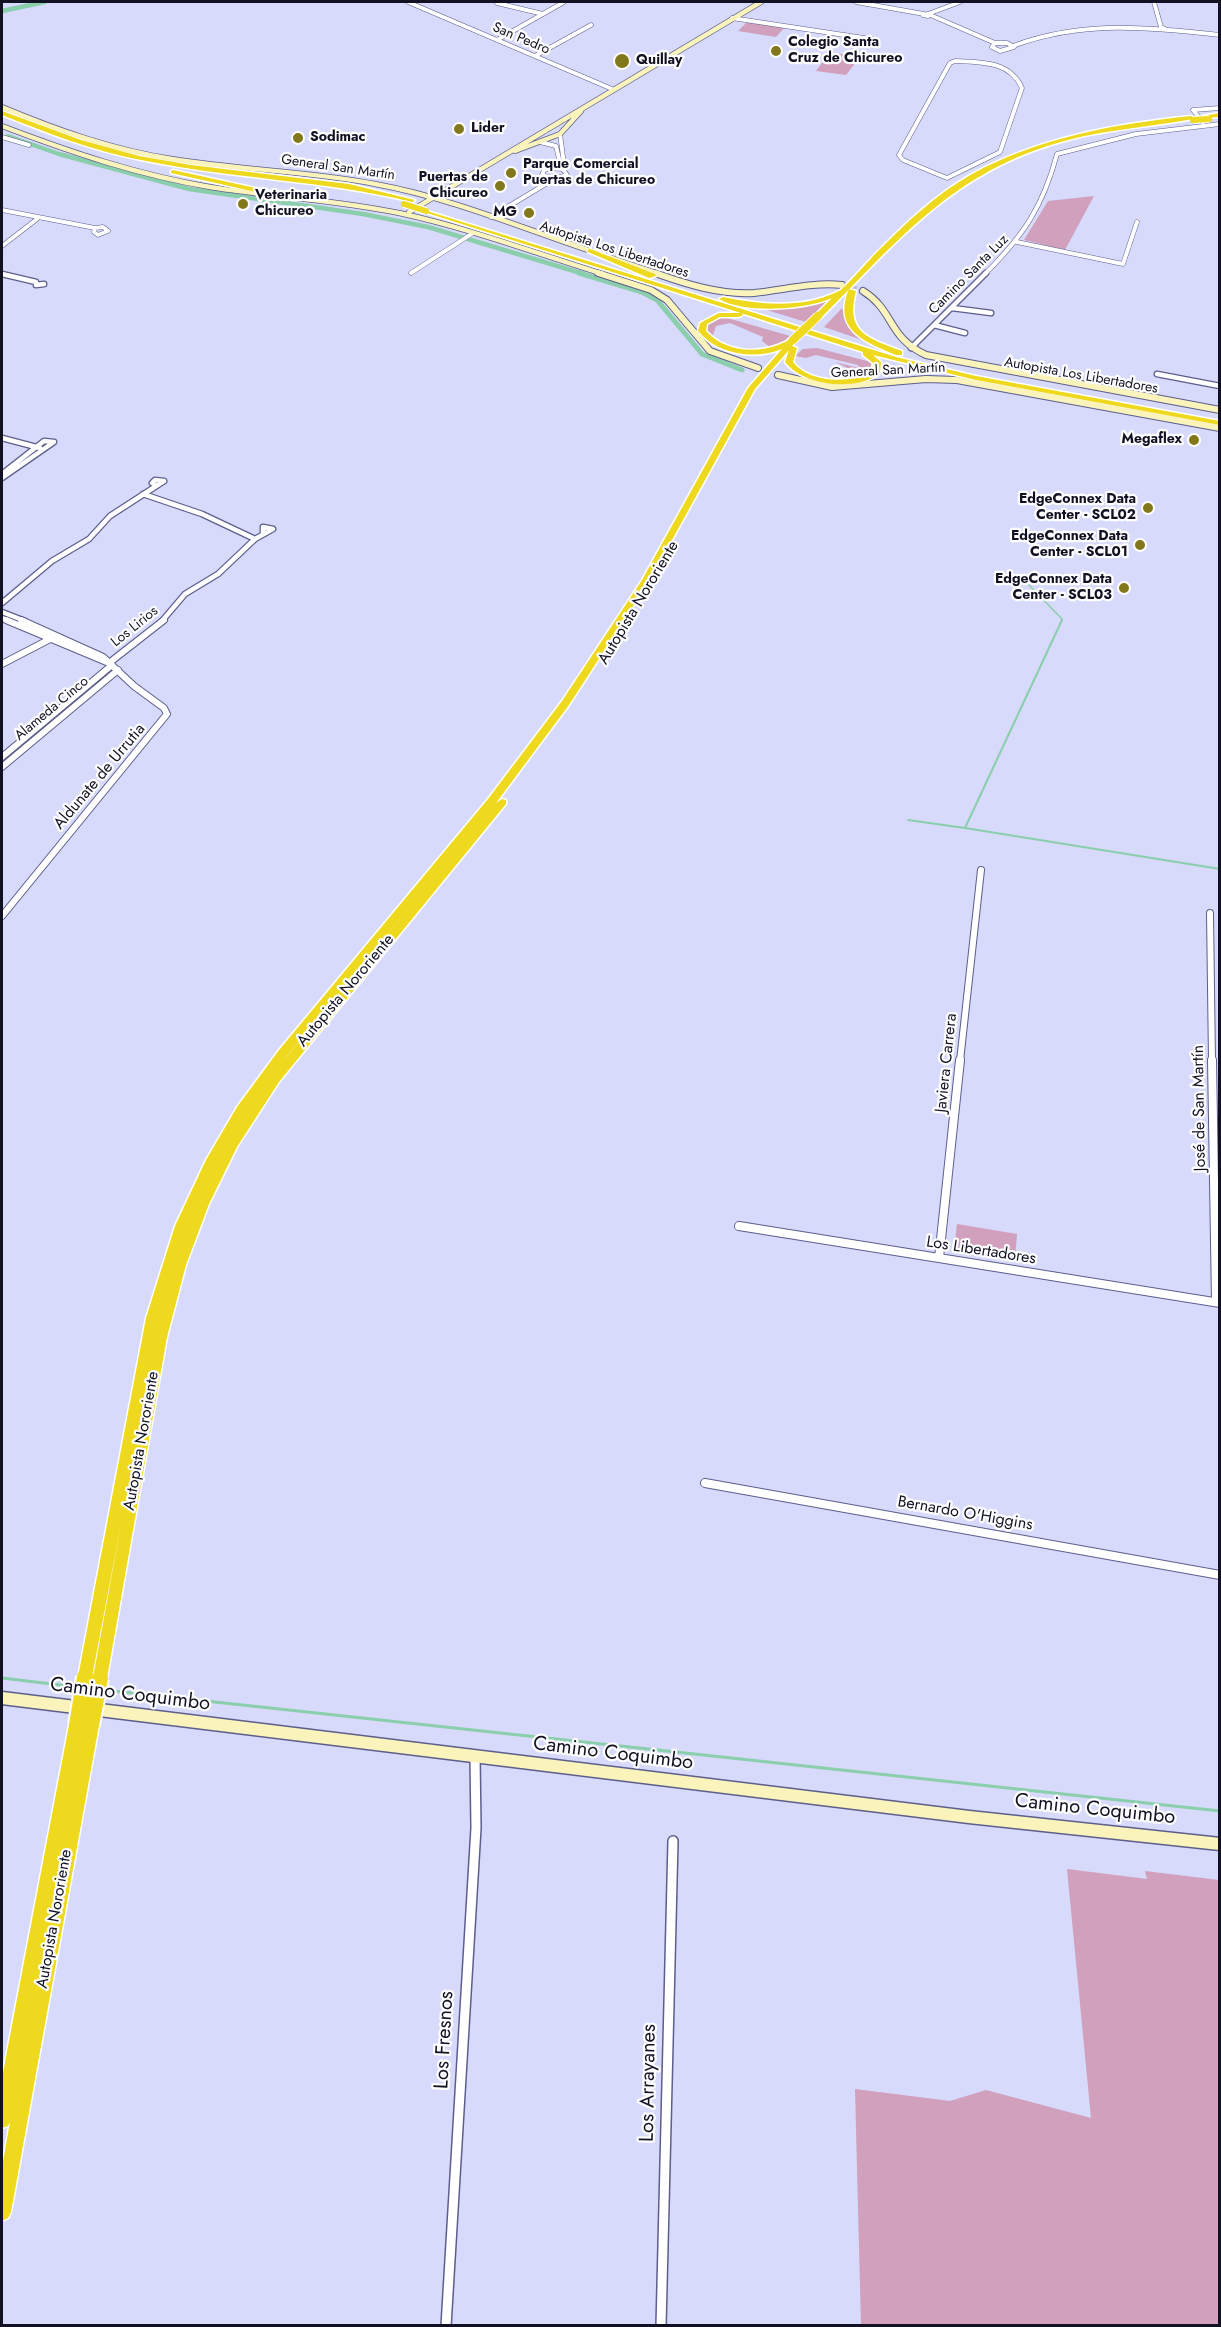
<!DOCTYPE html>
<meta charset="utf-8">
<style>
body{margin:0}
#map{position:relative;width:1221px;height:2327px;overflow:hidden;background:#d7dafa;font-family:Jost,sans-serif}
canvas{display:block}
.frame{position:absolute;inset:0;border:3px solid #111123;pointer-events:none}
</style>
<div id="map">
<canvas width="1221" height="2327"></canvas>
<div class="frame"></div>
</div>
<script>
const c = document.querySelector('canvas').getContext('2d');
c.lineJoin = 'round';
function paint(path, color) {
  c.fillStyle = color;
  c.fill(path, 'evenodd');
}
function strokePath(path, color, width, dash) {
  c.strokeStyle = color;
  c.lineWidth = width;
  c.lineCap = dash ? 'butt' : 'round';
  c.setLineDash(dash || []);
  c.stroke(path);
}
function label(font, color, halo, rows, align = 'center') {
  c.font = font + ' Jost,sans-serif';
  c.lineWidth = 4.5;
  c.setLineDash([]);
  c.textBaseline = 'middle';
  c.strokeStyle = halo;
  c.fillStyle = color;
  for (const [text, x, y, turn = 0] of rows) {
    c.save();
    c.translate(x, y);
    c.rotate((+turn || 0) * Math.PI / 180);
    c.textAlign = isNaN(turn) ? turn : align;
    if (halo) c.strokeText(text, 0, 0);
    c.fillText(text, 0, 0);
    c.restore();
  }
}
paint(new Path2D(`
 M 747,22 L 784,28 L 776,37 L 738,31 Z
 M 830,52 L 860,57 L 846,75 L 816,71 Z
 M 1094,196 L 1065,250 L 1024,240 L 1048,201 Z
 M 827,299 L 832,300 L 806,322 L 750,305 L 794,308 Z
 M 842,308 L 848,326 L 874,344 L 824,327 Z
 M 724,317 L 790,336 L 777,347 L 770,347 L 762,341 L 763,337 L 730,323 L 716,326 L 713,335 L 706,332 L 707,324 Z
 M 817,348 L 871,362 L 874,369 L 868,375 L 849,378 L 847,376 L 856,372 L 835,362 L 859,368 L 858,365 L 816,355 L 806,358 L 795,356 L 803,349 Z
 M 957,1224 L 1017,1234 L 1015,1259 L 954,1249 Z
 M 1067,1869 L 1147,1879 L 1145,1871 L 1219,1880 L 1219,2325 L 861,2325 L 855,2089 L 950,2101 L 986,2090 L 1091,2118 Z`), '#d0a0bd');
strokePath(new Path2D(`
 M 1029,585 L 1062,619 L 1061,621`), '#8aceac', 1.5);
strokePath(new Path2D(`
 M 908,820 L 965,828 L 1062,620
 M 965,828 L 1220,869`), '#8aceac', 2);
strokePath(new Path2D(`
 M 2,1678 L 77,1687
 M 104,1690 L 1220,1811`), '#8aceac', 3);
strokePath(new Path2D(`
 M 2,11 L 45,2
 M 8,136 L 59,154 L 189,189 L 363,214 L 428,227 L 584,274`), '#8aceac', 4.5);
strokePath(new Path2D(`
 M 579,273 L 642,292 L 657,300 L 702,354 L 742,370`), '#8aceac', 5);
strokePath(new Path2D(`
 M 842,285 L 863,291`), '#b9bcda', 6, [6, 3]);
const streetFar4 = new Path2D(`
 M 408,2 L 612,89
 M 856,2 L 924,14
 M 1154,2 L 1161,27 L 1167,30
 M 497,3 L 543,14
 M 928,14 L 960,2
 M 928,16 L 923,15 L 928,14 L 995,43
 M 732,18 L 877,40
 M 497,40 L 564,2
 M 995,43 L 1007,43 L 1014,47 L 1000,51 L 992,47 Z
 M 1013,46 C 1082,20 1148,27 1220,35
 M 535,56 L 591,25
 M 955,61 C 981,62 1010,61 1022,88 L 1000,152 L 947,178 L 903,160 L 899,155 L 950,63 Z
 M 1203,122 L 1193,110 L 1220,108
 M 560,134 L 564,164
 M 2,137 L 29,145
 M 540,142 L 556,146 L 560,163 L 554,167
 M 552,168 L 563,169 L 567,175 L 554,179 L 542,175 L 544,170 Z
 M 2,210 L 95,228
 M 491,217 L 554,179
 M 103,227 L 108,231 L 98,235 L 94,232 L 95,228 Z
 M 1017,242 L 1123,264 L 1137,222
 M 2,246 L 37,219
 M 411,273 L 473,233
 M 985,274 C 1023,236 1043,207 1057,154 L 1136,134 L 1220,124`);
const streetFar3 = new Path2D(`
 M 2,274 L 36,282 L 36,285 L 44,284
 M 952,308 L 991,313
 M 934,325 L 965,333
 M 911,348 L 986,273
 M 1157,374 L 1220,386
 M 2,438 L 40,448
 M 2,474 L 44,441 L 54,442 L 2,478
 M 143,494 L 202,514 L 255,539
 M 2,603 L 52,561 L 89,539 L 110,516 L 164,481 L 155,480 L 152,483 L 155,485
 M 2,612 L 25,621
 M 2,618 L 10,621
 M 162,621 L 185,594 L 218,574 L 255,539 L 273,529 L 263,527 L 263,533`);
const streetFar2 = new Path2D(`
 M 6,620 L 109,663
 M 109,663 L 164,620
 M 2,664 L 52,638
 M 2,757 L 112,665
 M 2,767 L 118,670
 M 1210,913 L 1212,1061
 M 2,916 L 167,714 L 164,708 L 134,686 L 103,657 L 21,620
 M 960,1061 L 981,870`);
const streetFar1 = new Path2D(`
 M 1212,1060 L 1216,1302
 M 739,1226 L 1220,1303
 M 939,1258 L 960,1060
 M 705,1483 L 1220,1575`);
const street = new Path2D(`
 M 446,2326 L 476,1828 L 475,1756
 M 661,2326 L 673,1841`);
const secondaryFar2 = new Path2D(`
 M 2,107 C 57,130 113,150 172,159 C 239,170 308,171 375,184 C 452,198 524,229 597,253
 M 2,126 C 70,152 138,175 210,187 C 273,197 337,200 399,213 C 469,228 535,253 603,274
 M 515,151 L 560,134 L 581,111
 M 409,212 L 761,2
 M 611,258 L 659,274`);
const secondaryFar1 = new Path2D(`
 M 598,273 L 651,290 L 667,300 L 710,351 L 758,368
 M 655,273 C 686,284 720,295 754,293 C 784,290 812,282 842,285
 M 863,291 C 895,311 887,337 926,355 L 1220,410
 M 778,375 L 832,387 L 926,379 L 957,380 L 1220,428`);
const secondary = new Path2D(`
 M 2,1698 L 969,1817 L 1220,1844`);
const highway = new Path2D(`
 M 2,111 L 81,140 L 139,156 L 191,165 L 349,184 L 415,200 L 412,202 C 323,180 231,179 141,160 C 93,151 47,133 2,115 Z
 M 1220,113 L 1220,117 L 1205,118 L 1202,116 Z
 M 1191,116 L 1193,117 L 1193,119 C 1151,127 1109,129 1068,140 C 954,170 900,239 821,318 L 814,316 L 832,298 C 805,310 745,314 719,299 L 723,297 C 762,305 802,309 839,291 C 845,288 870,259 877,252 C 906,223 936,194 972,174 C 1040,137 1115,124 1191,116 Z
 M 173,170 L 283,194 L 286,196 L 283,198 L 171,173 L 171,171 Z
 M 424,210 L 896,357 L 976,376 L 1220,421 L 1220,425 L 976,380 L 873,355 L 881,362 L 880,373 C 857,392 803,386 785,362 L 789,350 L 755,389 L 650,580 L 569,705 L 496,803 L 502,799 L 506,800 L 506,804 L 279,1082 L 237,1147 L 209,1204 L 186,1265 L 167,1337 L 107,1678 L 105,1683 L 100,1685 L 95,1683 L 93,1678 L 122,1519 L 92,1677 L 90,1682 L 85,1684 L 80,1682 L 78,1677 L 146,1318 L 175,1226 L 206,1160 L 237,1107 L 279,1050 L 488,799 L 562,701 L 642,580 L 748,388 L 782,349 C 754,360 718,355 698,331 L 700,323 L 719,313 L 742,313 L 743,315 L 739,317 L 720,317 L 707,324 L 706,331 C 724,351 754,354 778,345 C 784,342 786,343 790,338 L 796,338 L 797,340 L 792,346 L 797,348 L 793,362 C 809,383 850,384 872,372 L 873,363 L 863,355 L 863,352 L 424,212 ZM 477,825 L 284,1060 L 287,1056 Z
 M 590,249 L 655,274 L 656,276 L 649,278 L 588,252 L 588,250 Z
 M 849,289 L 856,291 C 845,333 868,338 902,351 L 902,355 L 896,355 C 865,342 832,330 849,289 Z
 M 77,1718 L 82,1720 L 84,1724 L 86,1720 L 91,1718 L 96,1720 L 99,1725 L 11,2212 L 8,2218 L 2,2221 L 2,2167 L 10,2122 L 8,2126 L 2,2128 L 2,2078 L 69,1725 L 72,1720 Z`);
strokePath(streetFar4, '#5c5e8c', 5);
strokePath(streetFar3, '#5c5e8c', 7);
strokePath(streetFar2, '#5c5e8c', 8);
strokePath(streetFar1, '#5c5e8c', 10);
strokePath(street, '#5c5e8c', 12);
strokePath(secondaryFar2, '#5c5e8c', 6);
strokePath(secondaryFar1, '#5c5e8c', 8);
strokePath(secondary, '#5c5e8c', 15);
strokePath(highway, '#fff', 3);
strokePath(streetFar4, '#fff', 4);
strokePath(streetFar3, '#fff', 4.5);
strokePath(streetFar2, '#fff', 6);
strokePath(streetFar1, '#fff', 8);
strokePath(street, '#fff', 9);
strokePath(secondaryFar2, '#faf4bc', 4.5);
strokePath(secondaryFar1, '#faf4bc', 6);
strokePath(secondary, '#faf4bc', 12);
paint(highway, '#efd91f');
const highwayBridgeFar2 = new Path2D(`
 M 1193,120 L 1209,119
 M 404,204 L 426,211`);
const highwayBridgeFar1 = new Path2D(`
 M 793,340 L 818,316`);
const highwayBridge = new Path2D(`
 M 77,1725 L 85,1677
 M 91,1725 L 100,1678`);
strokePath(highwayBridgeFar2, '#fff', 8, []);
strokePath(highwayBridgeFar1, '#fff', 10, []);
strokePath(highwayBridge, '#fff', 20, []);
strokePath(highwayBridgeFar2, '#efd91f', 6);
strokePath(highwayBridgeFar1, '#efd91f', 8);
strokePath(highwayBridge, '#efd91f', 16);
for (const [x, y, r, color] of [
 [776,51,6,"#83771b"],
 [622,61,8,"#83771b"],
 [459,129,6,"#83771b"],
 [298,138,6,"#83771b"],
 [511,173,6,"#83771b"],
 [500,186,6,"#83771b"],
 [243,204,6,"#83771b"],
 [529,213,6,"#83771b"],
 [1194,440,6,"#83771b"],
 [1148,508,6,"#83771b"],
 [1140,545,6,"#83771b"],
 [1124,588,6,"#83771b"]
]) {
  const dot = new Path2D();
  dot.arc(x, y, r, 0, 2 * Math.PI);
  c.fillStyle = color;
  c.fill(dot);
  strokePath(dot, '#fefefe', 2);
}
label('14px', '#111123', '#fefefe', [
 ["San Pedro",521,39,23],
 ["General San Martín",338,168,8],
 ["Autopista Los Libertadores",614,250,18],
 ["Camino Santa Luz",969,275,-45],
 ["General San Martín",888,371,-3],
 ["Autopista Los Libertadores",1081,376,10],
 ["Los Lirios",135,627,-39],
 ["Alameda Cinco",52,709,-40]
]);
label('bold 14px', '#111123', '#fefefe', [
 ["Colegio Santa",788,43],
 ["Cruz de Chicureo",788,59],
 ["Quillay",636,61],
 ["Lider",471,129],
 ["Sodimac",310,138],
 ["Parque Comercial",523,165],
 ["Puertas de Chicureo",523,181],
 ["Puertas de",488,178,"right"],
 ["Chicureo",488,194,"right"],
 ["Veterinaria",255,196],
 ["Chicureo",255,212],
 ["MG",517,213,"right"],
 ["Megaflex",1182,440,"right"],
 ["EdgeConnex Data",1136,500,"right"],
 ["Center - SCL02",1136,516,"right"],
 ["EdgeConnex Data",1128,537,"right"],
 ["Center - SCL01",1128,553,"right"],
 ["EdgeConnex Data",1112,580,"right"],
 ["Center - SCL03",1112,596,"right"]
], 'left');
label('16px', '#111123', '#fefefe', [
 ["Autopista Nororiente",639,603,-59],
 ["Aldunate de Urrutia",100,777,-50],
 ["Autopista Nororiente",346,991,-50],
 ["Javiera Carrera",947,1063,-84],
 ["José de San Martín",1200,1108,-91],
 ["Los Libertadores",981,1251,9],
 ["Autopista Nororiente",142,1441,-80],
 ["Bernardo O'Higgins",965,1514,10],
 ["Autopista Nororiente",55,1919,-80]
]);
label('20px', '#111123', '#fefefe', [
 ["Camino Coquimbo",130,1695,7],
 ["Camino Coquimbo",613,1754,7],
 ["Camino Coquimbo",1095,1810,6],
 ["Los Fresnos",445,2040,-87],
 ["Los Arrayanes",649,2083,-89]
]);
</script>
